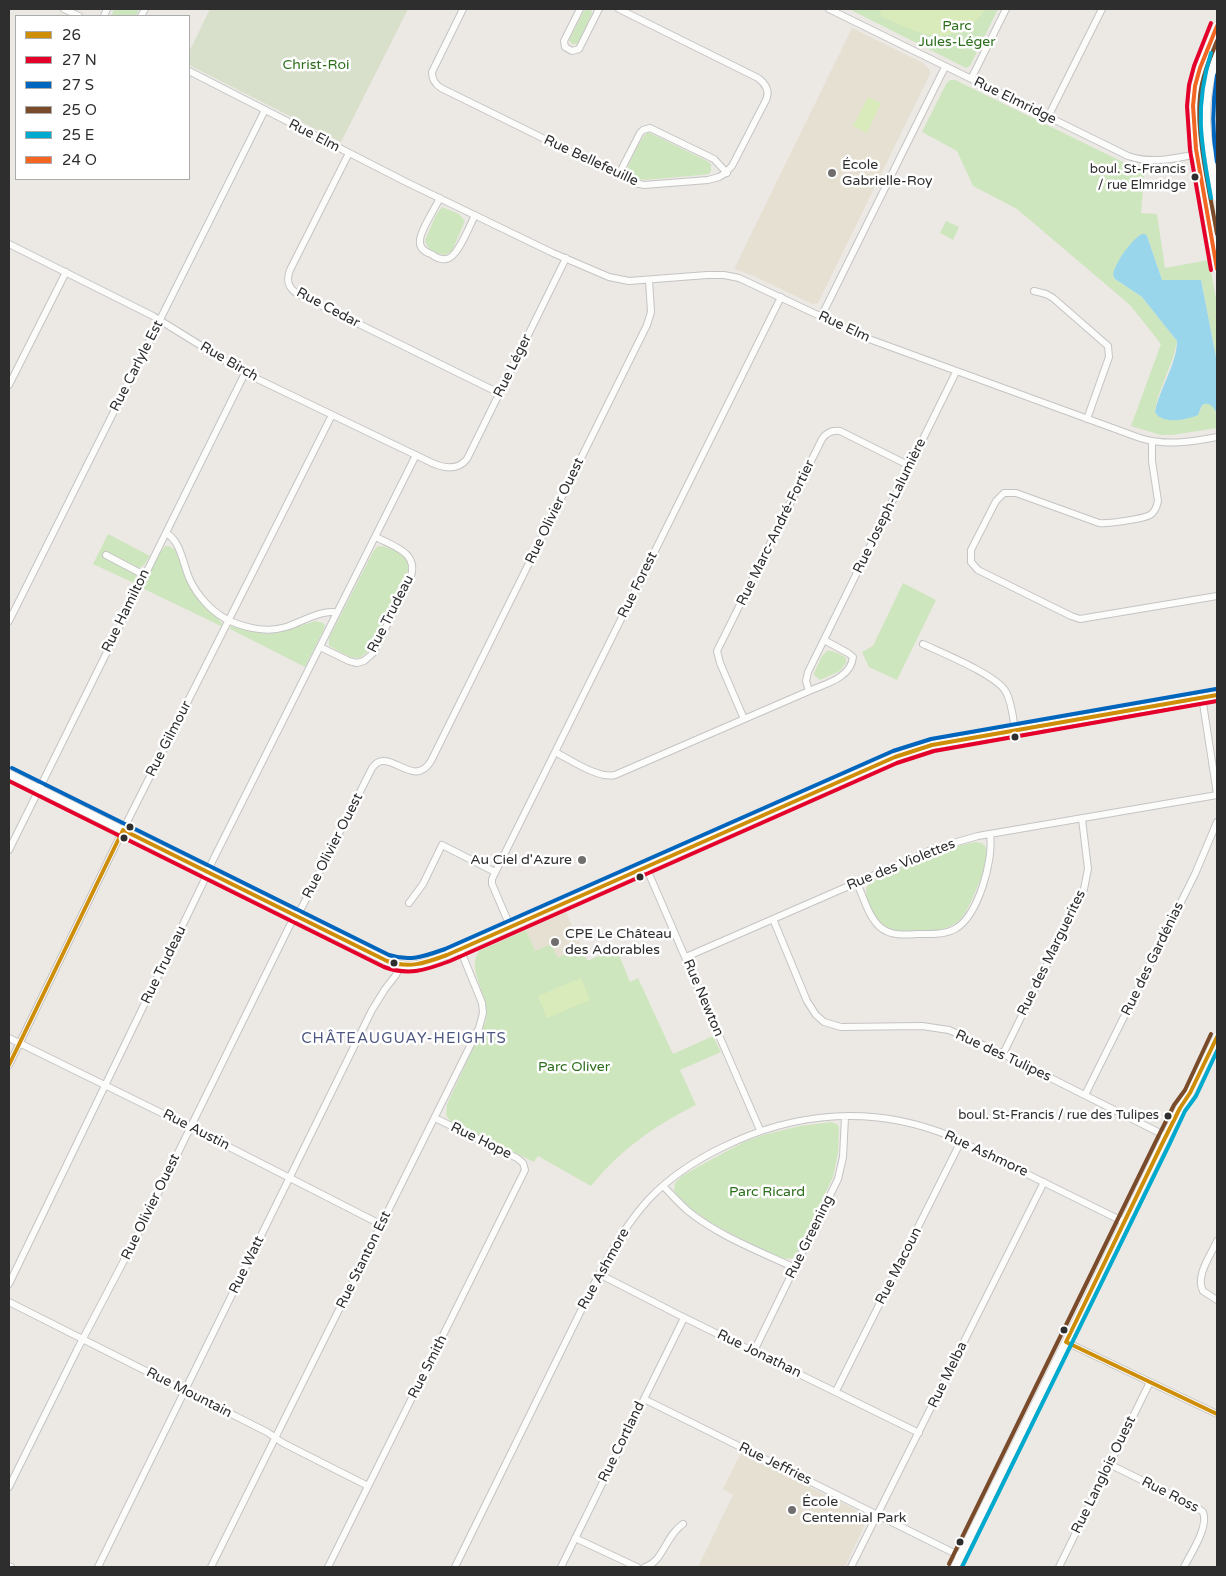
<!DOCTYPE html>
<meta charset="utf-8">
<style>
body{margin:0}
#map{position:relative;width:1226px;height:1576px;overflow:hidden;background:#ece8e4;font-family:"Varela Round",sans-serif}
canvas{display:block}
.frame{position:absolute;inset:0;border:10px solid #2e2e2e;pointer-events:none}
.legend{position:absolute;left:15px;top:15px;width:175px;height:165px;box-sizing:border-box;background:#fff;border:1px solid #ababab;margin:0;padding:6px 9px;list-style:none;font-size:15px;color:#2e2e2e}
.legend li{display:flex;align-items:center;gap:10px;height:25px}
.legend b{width:25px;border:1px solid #ababab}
</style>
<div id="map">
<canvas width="1226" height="1576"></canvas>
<div class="frame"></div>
<ul class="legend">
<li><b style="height:6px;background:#cf8e09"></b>26</li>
<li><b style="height:6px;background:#e4002b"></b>27 N</li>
<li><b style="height:6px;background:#0065bd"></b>27 S</li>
<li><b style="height:6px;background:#7a4b2a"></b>25 O</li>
<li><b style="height:6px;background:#00a9ce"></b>25 E</li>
<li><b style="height:6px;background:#f26522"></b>24 O</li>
</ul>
</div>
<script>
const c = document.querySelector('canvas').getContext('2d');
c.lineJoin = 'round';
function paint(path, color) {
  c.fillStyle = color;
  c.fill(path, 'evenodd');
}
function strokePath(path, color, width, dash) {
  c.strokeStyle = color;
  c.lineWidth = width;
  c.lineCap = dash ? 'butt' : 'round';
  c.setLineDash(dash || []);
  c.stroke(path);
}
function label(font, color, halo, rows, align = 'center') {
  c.font = font + ' "Varela Round",sans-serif';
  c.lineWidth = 5;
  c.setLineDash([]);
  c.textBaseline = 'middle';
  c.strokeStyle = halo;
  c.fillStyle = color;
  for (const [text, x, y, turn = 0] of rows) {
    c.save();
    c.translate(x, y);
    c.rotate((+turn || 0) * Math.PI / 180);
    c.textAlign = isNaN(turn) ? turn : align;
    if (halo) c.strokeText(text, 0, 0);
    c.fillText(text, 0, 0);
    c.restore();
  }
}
paint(new Path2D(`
 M 852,28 L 925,64 L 925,66 L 929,69 L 930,74 L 819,301 L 818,303 L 812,304 L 754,276 L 734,269 Z
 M 566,912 L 587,959 L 545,976 L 526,930 Z
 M 741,1453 L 862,1513 L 866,1519 L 866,1522 L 845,1567 L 698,1567 L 733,1495 L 723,1489 Z`), '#e6e0d3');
paint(new Path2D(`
 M 114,9 L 139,9 L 136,16 L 111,16 Z
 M 585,9 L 591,9 L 592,13 L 578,44 L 572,44 L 569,40 Z
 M 849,9 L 998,9 L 970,66 L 966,68 Z
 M 950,80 L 955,80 L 1125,163 L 1145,167 L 1141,213 L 1157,214 L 1165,268 L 1209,260 L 1217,304 L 1217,362 L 1201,280 L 1162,280 L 1147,236 L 1113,275 L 1115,279 L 1142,297 L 1177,341 L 1174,355 L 1158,397 L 1155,412 L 1199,413 L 1202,405 C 1217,399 1217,418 1217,428 L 1172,435 L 1161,435 L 1131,426 L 1161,344 L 1130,305 L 1017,209 L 973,186 L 957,151 L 922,132 L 946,84 Z
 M 648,132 L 709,162 L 711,164 L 711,171 L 709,174 L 701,175 L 644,180 L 632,177 C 630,174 629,173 628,169 C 628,162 642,136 648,132 Z
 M 442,207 L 459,214 L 465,221 L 452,251 L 445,255 C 436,254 427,250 425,240 L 436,215 Z
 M 946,221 L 959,227 L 953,240 L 940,233 Z
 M 108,534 L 150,556 L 144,565 L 139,568 L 108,552 L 104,553 L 103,555 L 134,572 L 138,576 L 136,584 L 93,564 Z
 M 165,546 L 169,546 L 175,550 L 191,589 L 222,623 L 221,626 L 142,588 L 160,553 Z
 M 381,546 C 392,548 409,556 409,569 L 368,651 L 360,658 L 350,657 L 329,646 L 329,638 L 373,552 L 377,547 Z
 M 903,583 L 936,600 L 897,680 L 869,667 L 862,652 L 873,646 Z
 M 315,621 L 323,623 L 325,625 L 324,629 L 305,667 L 230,629 L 231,626 L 266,634 L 291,629 Z
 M 827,651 C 833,650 841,655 846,658 L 846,663 L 840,671 L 820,680 L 814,675 L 814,673 L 822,656 Z
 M 975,842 L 982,843 L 985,846 C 990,861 982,877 976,890 C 971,901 966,916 956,923 C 942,934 896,936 882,924 C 875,919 871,909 868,901 C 865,892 865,887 872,880 C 906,866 939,849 975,842 Z
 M 526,930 L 535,951 L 551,944 L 558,958 L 581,946 L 587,960 L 590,960 L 616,948 L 630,982 L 638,978 L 673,1054 L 713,1036 L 721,1052 L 680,1070 L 696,1105 C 654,1126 620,1150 591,1186 L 538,1156 L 534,1162 L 450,1121 L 446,1115 L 447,1104 L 486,1021 C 491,996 465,971 479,951 Z
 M 832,1122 L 838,1125 L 839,1128 L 838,1153 L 833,1177 L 795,1257 L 793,1258 L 785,1259 C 758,1247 686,1216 674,1190 L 675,1183 L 682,1176 L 703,1164 L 744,1142 L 763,1135 L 800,1126 Z`), '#cee6be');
paint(new Path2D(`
 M 210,9 L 408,9 L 341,142 L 189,65 L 189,52 Z`), '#d8e0cc');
paint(new Path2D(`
 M 880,9 L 986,9 C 954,51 920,35 881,16 Z
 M 868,97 L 881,103 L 867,133 L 853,126 Z
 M 581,978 L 590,1000 L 547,1018 L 538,996 Z`), '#d9eabb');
paint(new Path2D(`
 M 1142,234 L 1145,234 L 1147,236 L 1162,280 L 1201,280 L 1217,362 L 1217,413 C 1213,407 1210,401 1202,405 L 1198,415 C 1187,420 1162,425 1155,412 C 1159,389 1177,364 1177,341 L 1142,297 L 1115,279 L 1113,275 C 1115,263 1131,240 1142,234 Z`), '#99d6ec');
const minor = new Path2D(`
 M 64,9 L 79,16
 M 463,9 L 432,72 C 432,80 435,84 441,88 L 634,183 L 644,185 L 708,180 L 719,177 L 724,174 L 732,166 L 766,100 C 770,91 766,84 758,78 L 619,9
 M 580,9 L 564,41 L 565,47 L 572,51 L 579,49 L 599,9
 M 829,9 L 1128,156 C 1156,166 1189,155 1217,150
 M 104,16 L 107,9
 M 141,16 L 145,9
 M 189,71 L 406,182 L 553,253 L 609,277 L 629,281 L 707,275 L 724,275 L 739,278 L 869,339 L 1140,438 C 1166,446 1191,442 1217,437
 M 971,79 L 1006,9
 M 1048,117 L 1102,9
 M 349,153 L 290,270 C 286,281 288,288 298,294 L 499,393
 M 618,176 L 640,133 L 643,130 L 650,128 L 714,159 L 727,173
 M 440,198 C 435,208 420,231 420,240 C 419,248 425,252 431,254 C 435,257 440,260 446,259 C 457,259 470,225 475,215
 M 9,244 L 153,316 L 245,373 L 426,460 C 439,467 456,473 467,459 L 566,258
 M 1034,291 L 1046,294 L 1053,298 L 1108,346 L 1109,357 L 1087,419
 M 821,317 L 945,67
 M 9,385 L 66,272
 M 1152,442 L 1152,461 L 1158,501 C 1157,506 1155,512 1150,515 C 1143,519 1108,524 1099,523 L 1016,493 L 1004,493 L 996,501 L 971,550 L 971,562 L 978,570 L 1071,616 L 1080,619 L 1217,596
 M 166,533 C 181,541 183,565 190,580 C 197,595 211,611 226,619 C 244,628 267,633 286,627 C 299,623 325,608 337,613
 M 106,555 L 144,575
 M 9,621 L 265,110
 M 923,644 C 942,653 997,675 1006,692 C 1012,703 1013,718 1015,730
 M 320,647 L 349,661 L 357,663 L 364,661 L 373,653 L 410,579 C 420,553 395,547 376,537
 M 809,691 C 825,684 851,678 853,657 L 848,653 L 824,640
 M 1202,697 L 1217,794
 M 744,719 L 720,663 L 717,651 L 822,439 C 826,433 832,430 840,431 L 910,466
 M 555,752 C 571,760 598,779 615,775 L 809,691 L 806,681 L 808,672 L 956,372
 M 9,850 L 245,373
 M 646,867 L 760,1130
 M 857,883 C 864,898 868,916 880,927 C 890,936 905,935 917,934 C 929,934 944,935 955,929 C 978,916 994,860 990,834
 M 409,903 L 423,884 L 442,845 L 495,872
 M 773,919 L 807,1001 L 816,1015 L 824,1022 L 841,1027 L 922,1026 L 949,1030 L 1003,1054 L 1166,1136
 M 510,926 L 492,884 L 492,879 L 781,297
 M 686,957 L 936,848 L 978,836 L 1217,795
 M 9,1038 L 190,1127 L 382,1225
 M 1003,1054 L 1084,889 L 1088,869 L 1082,819
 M 9,1065 L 123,830 L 332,415
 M 1085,1095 L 1195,874 L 1217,822
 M 663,1186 C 671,1194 679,1203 688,1211 C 719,1236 759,1251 795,1268
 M 1217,1241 C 1211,1255 1195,1276 1203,1291 L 1217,1300
 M 599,1274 L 679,1315 L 919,1433
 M 9,1284 L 203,883 L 212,862 L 416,455
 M 9,1302 L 267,1432 L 283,1443 L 368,1486
 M 1066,1342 L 1217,1414
 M 754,1351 L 838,1179 L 843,1157 L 845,1117
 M 836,1391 L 961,1141
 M 644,1399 L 960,1556
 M 1109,1464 L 1196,1507 L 1203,1512 C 1209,1527 1191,1553 1184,1567
 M 9,1487 L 77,1350 L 140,1230 L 290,925 L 302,907 L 372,768 C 388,744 413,791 431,761 L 647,325 L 651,312 L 649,280
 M 575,1538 L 637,1567
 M 9,1566 L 11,1567
 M 98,1567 L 372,1010 L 385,989 L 396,975 L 400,966
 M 211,1567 L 479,1028 L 483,1013 L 482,1003 L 460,949
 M 328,1567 L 525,1170 L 523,1163 L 517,1158 L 435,1118
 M 455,1567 L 599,1274 C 613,1247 628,1222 649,1199 C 670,1177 696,1160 723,1147 C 796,1111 874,1105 950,1136 L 1124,1222
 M 561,1567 L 684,1318
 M 645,1567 C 664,1561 665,1536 683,1524
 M 851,1567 L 1044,1182
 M 1059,1567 L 1150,1382`);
const tertiary = new Path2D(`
 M 1217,26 C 1207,48 1197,70 1194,95 C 1191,124 1197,153 1202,182 C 1207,211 1212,240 1217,269
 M 1217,55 C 1198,107 1208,145 1217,197
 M 9,774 L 387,961 C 410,971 425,963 447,955 L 895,757 L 932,745 L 1217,695
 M 955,1567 L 1074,1326 L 1163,1142 L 1180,1108 L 1190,1093 L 1217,1037`);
strokePath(minor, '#c5c4c5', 8);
strokePath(tertiary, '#c5c4c5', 9);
strokePath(minor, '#fcfcfb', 6);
strokePath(tertiary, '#fcfcfb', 8);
strokePath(new Path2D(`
 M 1217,1037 L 1190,1093 L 1180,1108 L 1163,1142 L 1066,1342 L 1217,1414
 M 9,1065 L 123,830 L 387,961 C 410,969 425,963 447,955 L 895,757 L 932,745 L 1217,695`), '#cf8e09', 4);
strokePath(new Path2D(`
 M 1211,270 L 1190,150 L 1187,106 L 1189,85 L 1194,66 L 1211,23
 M 9,781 L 384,967 C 409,976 426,970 450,961 L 897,763 L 934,751 L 1217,701`), '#e4002b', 4);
strokePath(new Path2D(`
 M 1217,75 C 1212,105 1212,133 1217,162
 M 12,768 L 389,955 C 410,962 425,956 445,949 L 893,751 L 931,739 L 1216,689`), '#0065bd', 4);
strokePath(new Path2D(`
 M 1217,41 C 1210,58 1202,77 1200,96 C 1196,137 1210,192 1217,234
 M 949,1564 L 1157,1139 L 1174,1105 L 1185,1090 L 1211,1034`), '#7a4b2a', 4);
strokePath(new Path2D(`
 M 1211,198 C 1201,143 1194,108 1211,53
 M 962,1567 L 1169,1145 L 1185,1111 L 1196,1096 L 1217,1051`), '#00a9ce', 4);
strokePath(new Path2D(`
 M 1217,26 L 1200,68 L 1195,86 L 1193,106 L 1196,149 L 1217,269`), '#f26522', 4);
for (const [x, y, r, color] of [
 [832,173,5,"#706f6e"],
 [1195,177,4.5,"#2e2e2e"],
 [1015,737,4.5,"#2e2e2e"],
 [130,827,4.5,"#2e2e2e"],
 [124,838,4.5,"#2e2e2e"],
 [582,860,5,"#706f6e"],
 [640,877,4.5,"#2e2e2e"],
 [555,942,5,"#706f6e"],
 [394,963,4.5,"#2e2e2e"],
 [1168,1116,4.5,"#2e2e2e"],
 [1064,1330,4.5,"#2e2e2e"],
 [792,1510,5,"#706f6e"],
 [960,1542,4.5,"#2e2e2e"]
]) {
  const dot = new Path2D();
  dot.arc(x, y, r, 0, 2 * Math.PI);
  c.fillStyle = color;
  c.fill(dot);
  strokePath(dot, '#fff', 2);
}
label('13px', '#2e2e2e', '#fff', [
 ["boul. St-Francis",1186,170],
 ["/ rue Elmridge",1186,186],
 ["boul. St-Francis / rue des Tulipes",1159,1116]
], 'right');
label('14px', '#2c6e1b', '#fff', [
 ["Parc",957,26],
 ["Jules-Léger",957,42],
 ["Christ-Roi",316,65],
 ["Parc Oliver",574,1067],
 ["Parc Ricard",767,1192]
]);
label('14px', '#2e2e2e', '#fff', [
 ["Rue Elmridge",1015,101,26],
 ["Rue Elm",314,136,27],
 ["Rue Bellefeuille",591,161,25],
 ["Rue Cedar",328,308,28],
 ["Rue Elm",844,327,25],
 ["Rue Birch",229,362,30],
 ["Rue Carlyle Est",137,366,-63],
 ["Rue Léger",513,366,-64],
 ["Rue Joseph-Lalumière",890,506,-64],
 ["Rue Olivier Ouest",555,511,-64],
 ["Rue Marc-André-Fortier",776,533,-64],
 ["Rue Forest",638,585,-64],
 ["Rue Hamilton",126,611,-64],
 ["Rue Trudeau",391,614,-63],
 ["Rue Gilmour",169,739,-63],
 ["Rue Olivier Ouest",333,846,-63],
 ["Rue des Violettes",901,865,-22],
 ["Rue des Marguerites",1052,953,-64],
 ["Rue des Gardénias",1153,959,-64],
 ["Rue Trudeau",164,965,-64],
 ["Rue Newton",703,998,67],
 ["Rue des Tulipes",1003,1056,25],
 ["Rue Austin",196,1130,27],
 ["Rue Hope",481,1141,26],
 ["Rue Ashmore",986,1154,25],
 ["Rue Olivier Ouest",151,1207,-64],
 ["Rue Greening",810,1237,-64],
 ["Rue Stanton Est",364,1260,-64],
 ["Rue Watt",247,1265,-64],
 ["Rue Macoun",899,1266,-63],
 ["Rue Ashmore",604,1269,-61],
 ["Rue Jonathan",759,1354,26],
 ["Rue Smith",428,1367,-63],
 ["Rue Melba",948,1375,-64],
 ["Rue Mountain",189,1393,27],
 ["Rue Cortland",622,1442,-64],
 ["Rue Jeffries",775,1464,26],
 ["Rue Langlois Ouest",1104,1475,-64],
 ["Rue Ross",1170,1495,27]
]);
label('14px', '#2e2e2e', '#fff', [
 ["École",842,165],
 ["Gabrielle-Roy",842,181],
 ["Au Ciel d'Azure",572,860,"right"],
 ["CPE Le Château",565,934],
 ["des Adorables",565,950],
 ["École",802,1502],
 ["Centennial Park",802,1518]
], 'left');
c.letterSpacing = '1px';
label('15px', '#4d5680', '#fff', [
 ["CHÂTEAUGUAY-HEIGHTS",404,1039]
]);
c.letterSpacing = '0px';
</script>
